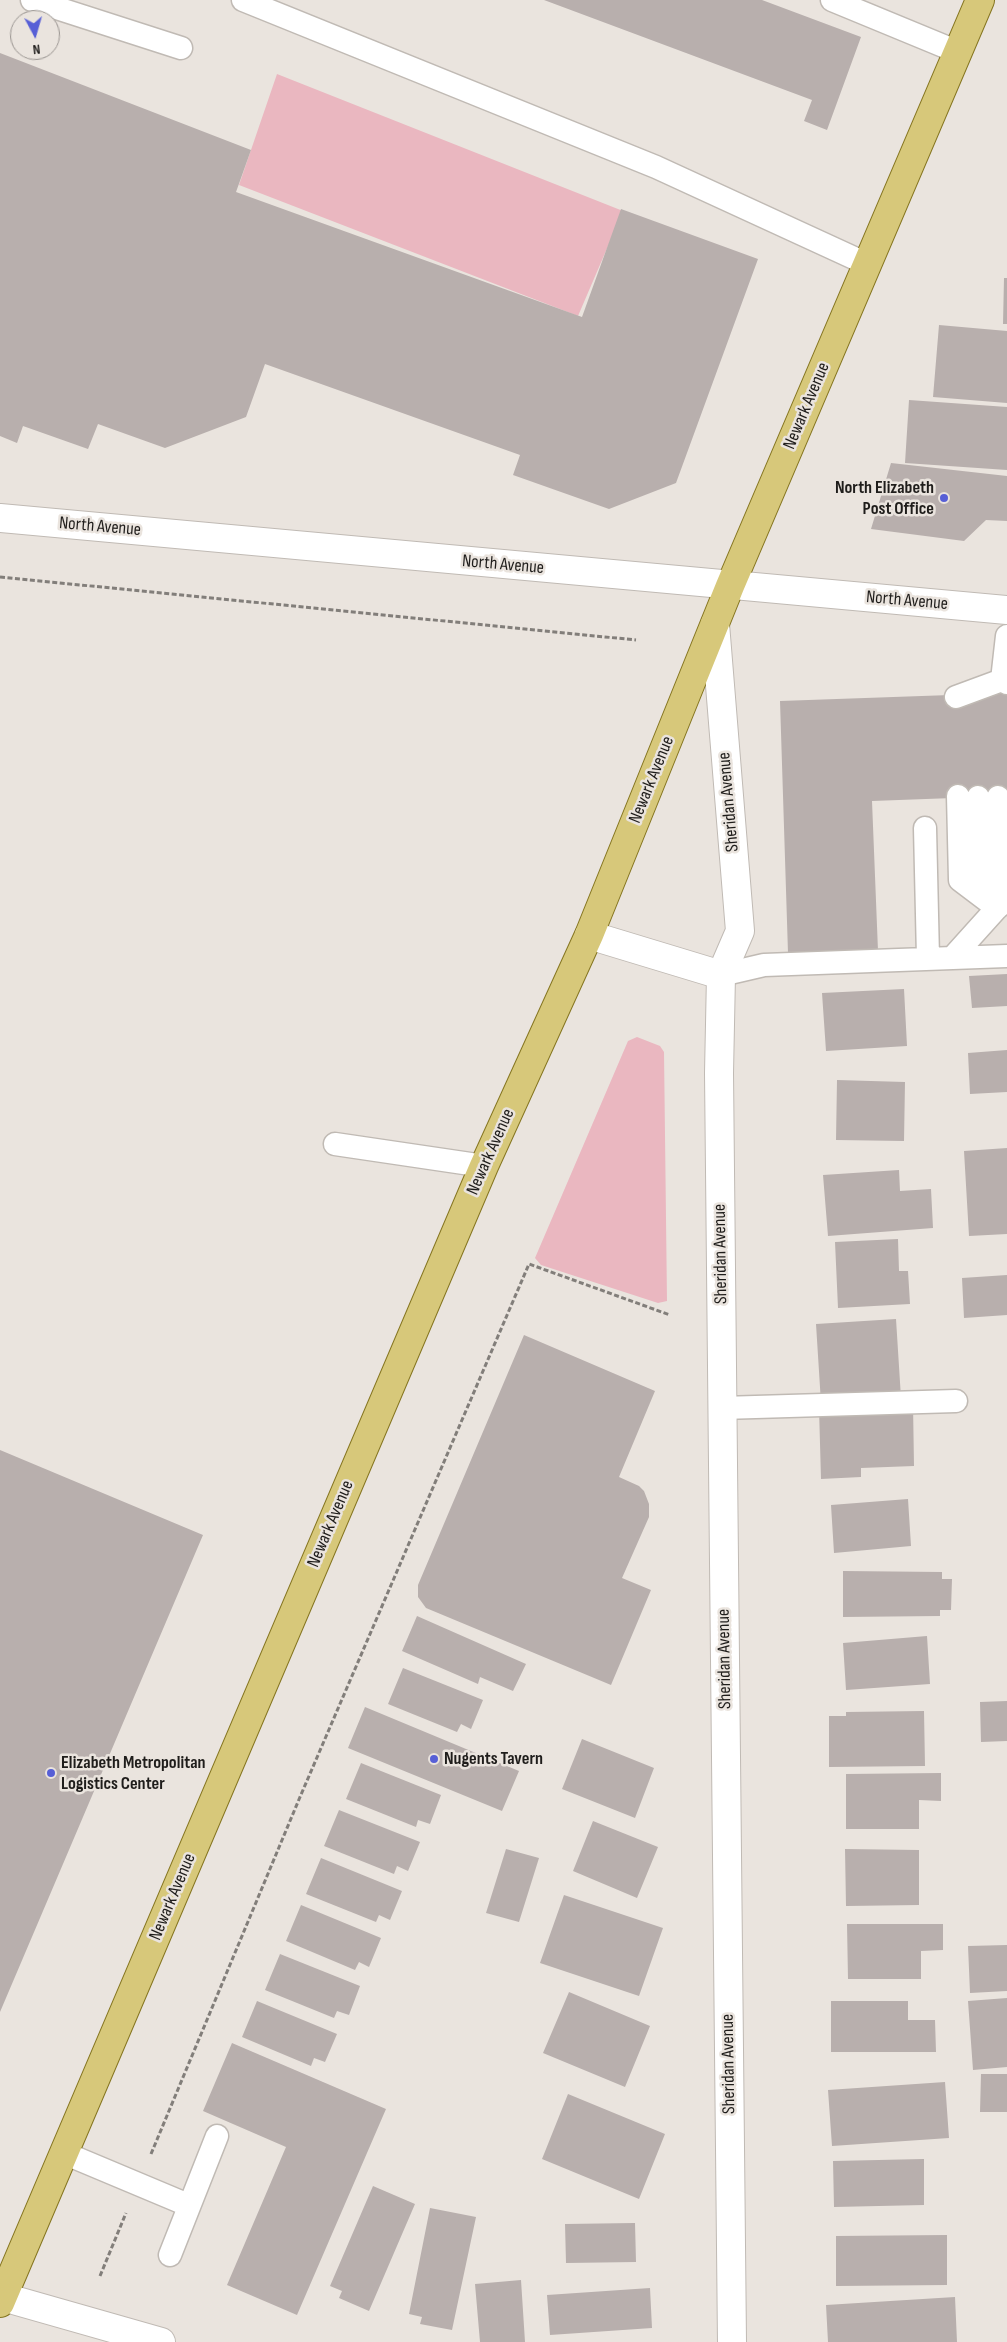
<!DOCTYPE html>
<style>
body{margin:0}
#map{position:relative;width:1007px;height:2342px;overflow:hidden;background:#eae4de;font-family:"Sofia Sans Condensed",sans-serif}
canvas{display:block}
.north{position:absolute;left:10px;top:10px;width:50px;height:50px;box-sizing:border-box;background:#eae4de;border:1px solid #999490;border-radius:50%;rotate:174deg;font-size:14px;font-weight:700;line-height:20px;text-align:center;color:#1f1d1b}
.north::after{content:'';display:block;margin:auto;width:18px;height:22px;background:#575fd6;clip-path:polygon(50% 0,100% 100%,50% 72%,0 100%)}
</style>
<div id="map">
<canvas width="1007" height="2342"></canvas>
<div class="north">N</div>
</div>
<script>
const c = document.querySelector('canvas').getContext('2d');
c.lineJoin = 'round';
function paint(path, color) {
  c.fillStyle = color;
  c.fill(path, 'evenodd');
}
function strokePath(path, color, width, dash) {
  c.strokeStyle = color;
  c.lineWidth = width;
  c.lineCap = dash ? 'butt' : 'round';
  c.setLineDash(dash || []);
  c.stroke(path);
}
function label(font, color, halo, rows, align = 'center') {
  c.font = font + ' "Sofia Sans Condensed",sans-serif';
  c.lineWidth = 5;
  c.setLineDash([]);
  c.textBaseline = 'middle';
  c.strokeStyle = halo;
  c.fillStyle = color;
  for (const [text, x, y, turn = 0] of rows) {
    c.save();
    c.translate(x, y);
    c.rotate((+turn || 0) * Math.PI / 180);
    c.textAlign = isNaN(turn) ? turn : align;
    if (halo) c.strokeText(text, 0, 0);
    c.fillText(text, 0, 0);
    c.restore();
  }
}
paint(new Path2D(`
 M 277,74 L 623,211 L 578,316 L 239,185 Z
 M 637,1037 L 660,1046 L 664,1052 L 667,1301 L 658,1303 L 541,1265 L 535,1258 L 628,1041 Z`), '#eab7c0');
paint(new Path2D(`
 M 544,0 L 762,0 L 861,37 L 827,130 L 804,121 L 812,100 Z
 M 0,53 L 251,150 L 236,192 L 582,317 L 621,209 L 758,259 L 676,483 L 609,509 L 513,475 L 520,455 L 265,364 L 246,417 L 165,448 L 98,424 L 88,449 L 23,426 L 17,443 L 0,436 Z
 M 1004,278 L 1007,278 L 1007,324 L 1003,324 Z
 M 939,325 L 1007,331 L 1007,403 L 933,397 Z
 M 909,400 L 1007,407 L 1007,470 L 905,463 Z
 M 891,463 L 1007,476 L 1007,521 L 986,520 L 964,541 L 871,529 Z
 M 1007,693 L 1007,796 L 872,801 L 878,951 L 788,953 L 780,701 Z
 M 1007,974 L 1007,1006 L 972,1008 L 969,976 Z
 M 904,989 L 907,1046 L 826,1051 L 822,993 Z
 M 1007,1050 L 1007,1092 L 970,1094 L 968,1053 Z
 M 837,1080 L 905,1082 L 904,1141 L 836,1140 Z
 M 1007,1148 L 1007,1234 L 969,1236 L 964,1151 Z
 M 899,1170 L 900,1191 L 931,1189 L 933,1228 L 828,1236 L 823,1175 Z
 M 898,1239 L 899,1271 L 908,1271 L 910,1304 L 838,1308 L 835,1242 Z
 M 1007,1275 L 1007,1315 L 964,1318 L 962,1278 Z
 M 896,1319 L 901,1398 L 821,1403 L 816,1324 Z
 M 524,1335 L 655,1391 L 619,1477 L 639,1486 L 644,1491 L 649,1504 L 649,1517 L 622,1578 L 651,1590 L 611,1685 L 426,1608 L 418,1597 L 418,1585 Z
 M 913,1404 L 914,1466 L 861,1468 L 861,1477 L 821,1479 L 819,1408 Z
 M 0,1450 L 203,1535 L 0,2012 Z
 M 908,1499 L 911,1546 L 834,1553 L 831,1505 Z
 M 843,1571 L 942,1572 L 942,1579 L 952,1579 L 951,1610 L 940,1610 L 940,1616 L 843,1617 Z
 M 417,1616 L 526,1664 L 513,1691 L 480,1677 L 478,1684 L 402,1651 Z
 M 927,1636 L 930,1684 L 846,1690 L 843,1643 Z
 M 403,1668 L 483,1700 L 471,1729 L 461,1724 L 457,1732 L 388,1704 Z
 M 1007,1701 L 1007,1741 L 981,1742 L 980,1702 Z
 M 365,1707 L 519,1771 L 502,1811 L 348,1748 Z
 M 924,1711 L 925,1766 L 829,1767 L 829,1716 L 846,1716 L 846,1712 Z
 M 582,1739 L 654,1768 L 635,1818 L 562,1789 Z
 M 361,1763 L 441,1795 L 430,1824 L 418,1820 L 416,1827 L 346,1799 Z
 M 941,1773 L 941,1801 L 919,1800 L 919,1829 L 846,1829 L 846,1774 Z
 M 339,1810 L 420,1842 L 408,1871 L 397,1866 L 394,1874 L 324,1846 Z
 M 593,1821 L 658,1847 L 637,1898 L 573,1871 Z
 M 506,1849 L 539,1858 L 519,1922 L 486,1913 Z
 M 845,1849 L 919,1850 L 919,1905 L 846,1906 Z
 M 321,1858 L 402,1891 L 390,1920 L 379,1915 L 376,1922 L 306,1894 Z
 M 564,1895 L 663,1928 L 639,1996 L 540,1963 Z
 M 301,1905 L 381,1938 L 369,1967 L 359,1962 L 355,1970 L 286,1941 Z
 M 847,1924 L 943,1924 L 943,1950 L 921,1951 L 921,1979 L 848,1979 Z
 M 1007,1945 L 1007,1991 L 970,1993 L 968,1946 Z
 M 280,1954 L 360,1986 L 349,2015 L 337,2011 L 334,2018 L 265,1990 Z
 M 569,1992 L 650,2026 L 625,2087 L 543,2053 Z
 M 1007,1998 L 1007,2067 L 973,2070 L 968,2001 Z
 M 257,2001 L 337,2034 L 325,2062 L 314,2058 L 311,2066 L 242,2037 Z
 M 831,2001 L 908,2001 L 908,2020 L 935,2020 L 936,2052 L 831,2052 Z
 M 232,2043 L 386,2109 L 297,2315 L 227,2285 L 286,2147 L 203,2111 Z
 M 981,2074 L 1007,2074 L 1007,2112 L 980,2112 Z
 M 945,2082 L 949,2138 L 832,2146 L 828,2090 Z
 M 568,2094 L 665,2134 L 639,2199 L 542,2159 Z
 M 924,2159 L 924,2205 L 834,2207 L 833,2161 Z
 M 373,2186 L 415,2204 L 369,2311 L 339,2298 L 342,2291 L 330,2286 Z
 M 430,2208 L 476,2217 L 452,2330 L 420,2324 L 422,2317 L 409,2314 Z
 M 635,2223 L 636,2262 L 566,2263 L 565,2224 Z
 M 947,2235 L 947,2285 L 836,2286 L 836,2236 Z
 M 521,2280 L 525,2342 L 480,2342 L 475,2284 Z
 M 650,2288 L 652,2328 L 550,2335 L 547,2295 Z
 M 955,2297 L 957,2342 L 828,2342 L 826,2305 Z`), '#b8afad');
const lane = new Path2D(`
 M 32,0 L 181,48
 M 243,0 L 656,167 L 867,264
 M 832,0 L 958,52
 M 1007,636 L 1002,680 L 1007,683
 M 956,697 L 1002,680
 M 958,796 L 960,880 L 997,908
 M 978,797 L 980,879 L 992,900
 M 925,828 L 928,958
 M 997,908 L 1000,878 L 998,797
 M 952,958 L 997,908 L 1007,900
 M 721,975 L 764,965 L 1007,956
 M 335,1144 L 484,1166
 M 722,1408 L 956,1401
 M 64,2153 L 188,2205
 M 170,2255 L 217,2136`);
const street = new Path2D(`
 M 715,624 L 740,931 L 721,975 L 719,1073 L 732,2342
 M 589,935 L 721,975
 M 3,2297 L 161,2342`);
const secondary = new Path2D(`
 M 0,518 L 1007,610`);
const primary = new Path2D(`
 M 0,2303 L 484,1166 L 589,935 L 730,586 L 980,0`);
strokePath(lane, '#c0bab4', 25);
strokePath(street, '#c0bab4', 30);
strokePath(secondary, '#c0bab4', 30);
strokePath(primary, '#857520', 30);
strokePath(new Path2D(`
 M 0,577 L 636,640
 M 151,2154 L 300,1797 L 529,1264 L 670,1315
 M 100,2276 L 126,2213`), '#827e7a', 3, [5, 2.5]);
strokePath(lane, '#fff', 22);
strokePath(street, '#fff', 28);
strokePath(secondary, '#fff', 28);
strokePath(primary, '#d7c87a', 28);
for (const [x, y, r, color] of [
 [944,498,5,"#575fd6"],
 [434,1759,5,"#575fd6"],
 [51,1773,5,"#575fd6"]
]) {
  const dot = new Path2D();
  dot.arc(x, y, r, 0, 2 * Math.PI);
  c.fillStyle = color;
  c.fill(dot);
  strokePath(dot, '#eae4de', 2);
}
label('18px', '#1f1d1b', '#eae4de', [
 ["Newark Avenue",807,406,-67],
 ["North Avenue",100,527,5],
 ["North Avenue",503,565,5],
 ["North Avenue",907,601,5],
 ["Newark Avenue",652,780,-68],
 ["Sheridan Avenue",729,802,-95],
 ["Newark Avenue",491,1152,-66],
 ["Sheridan Avenue",721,1254,-91],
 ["Newark Avenue",331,1524,-67],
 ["Sheridan Avenue",725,1659,-91],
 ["Newark Avenue",173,1897,-67],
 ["Sheridan Avenue",729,2064,-91]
]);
label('bold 18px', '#1f1d1b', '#eae4de', [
 ["North Elizabeth",934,488,"right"],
 ["Post Office",934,509,"right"],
 ["Nugents Tavern",444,1759],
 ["Elizabeth Metropolitan",61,1763],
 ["Logistics Center",61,1784]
], 'left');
</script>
